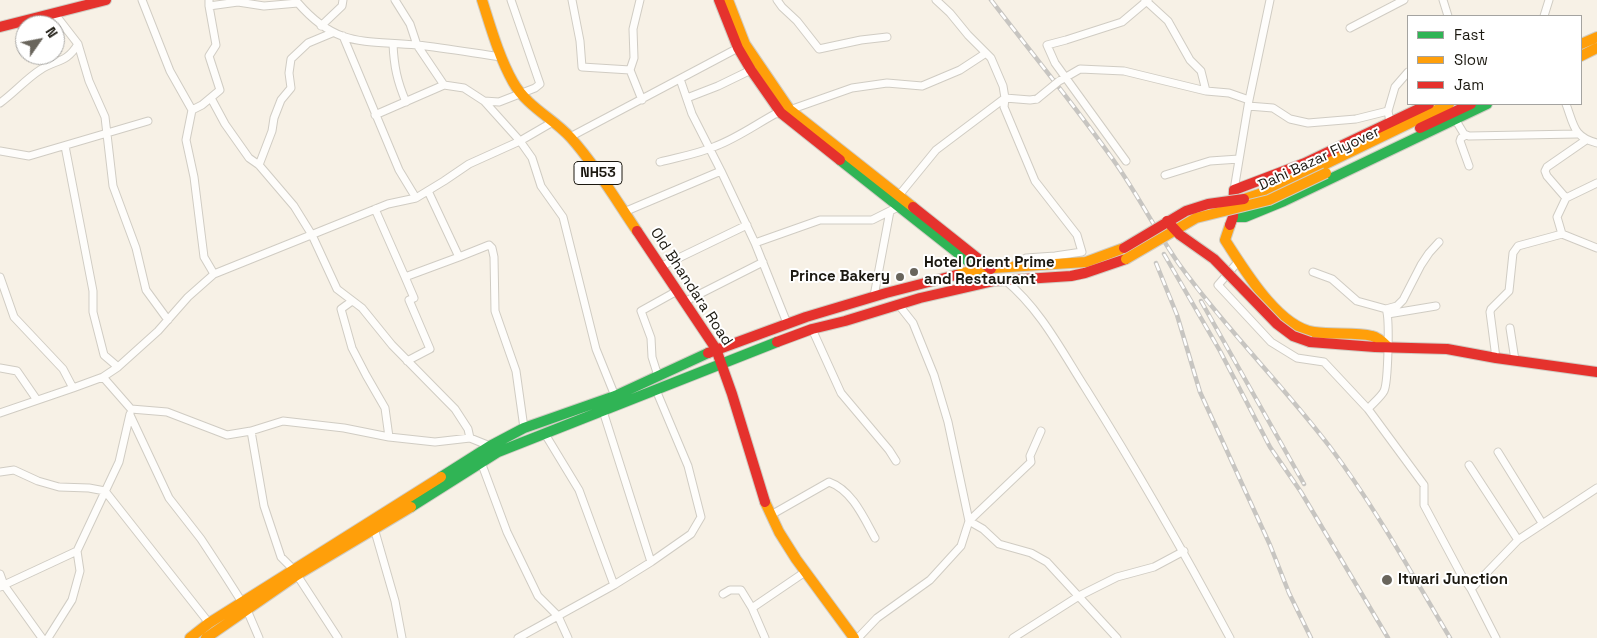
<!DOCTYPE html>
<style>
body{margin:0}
#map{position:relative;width:1597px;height:638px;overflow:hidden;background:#f7f1e6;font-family:"Space Grotesk",sans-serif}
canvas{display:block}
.legend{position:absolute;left:1407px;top:15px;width:175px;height:90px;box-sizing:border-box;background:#fff;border:1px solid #a4a3a0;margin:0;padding:6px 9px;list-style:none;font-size:15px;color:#1c1911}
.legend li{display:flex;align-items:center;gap:10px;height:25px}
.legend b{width:25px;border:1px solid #a4a3a0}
.north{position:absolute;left:15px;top:15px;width:50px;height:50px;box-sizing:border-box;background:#fff;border:1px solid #a4a3a0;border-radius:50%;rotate:57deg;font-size:14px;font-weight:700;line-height:20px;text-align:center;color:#1c1911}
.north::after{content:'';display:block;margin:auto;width:18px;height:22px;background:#69655c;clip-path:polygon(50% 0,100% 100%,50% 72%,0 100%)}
</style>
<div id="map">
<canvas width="1597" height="638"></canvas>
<ul class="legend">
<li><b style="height:6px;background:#30b455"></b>Fast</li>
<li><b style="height:6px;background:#ff9f0a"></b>Slow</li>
<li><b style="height:6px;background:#e5322d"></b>Jam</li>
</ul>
<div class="north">N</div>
</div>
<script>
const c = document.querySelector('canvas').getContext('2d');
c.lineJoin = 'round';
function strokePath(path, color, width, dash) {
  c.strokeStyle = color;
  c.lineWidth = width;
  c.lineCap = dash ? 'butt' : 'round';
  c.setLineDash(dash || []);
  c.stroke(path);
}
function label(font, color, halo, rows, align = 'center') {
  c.font = font + ' "Space Grotesk",sans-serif';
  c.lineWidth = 4;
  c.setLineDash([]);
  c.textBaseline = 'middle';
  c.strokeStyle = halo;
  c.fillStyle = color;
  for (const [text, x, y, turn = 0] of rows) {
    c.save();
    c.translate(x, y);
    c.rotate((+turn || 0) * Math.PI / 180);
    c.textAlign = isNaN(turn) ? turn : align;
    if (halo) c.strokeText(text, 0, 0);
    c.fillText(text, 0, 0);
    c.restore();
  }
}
const street = new Path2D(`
 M 142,0 L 170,71 L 192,110 L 186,140 L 194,177 L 204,257 L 214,274
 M 209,0 L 209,6 L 238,2 L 264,6 L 298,3 C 337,48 364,40 417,45 C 445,48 473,53 501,57
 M 395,0 L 410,24 L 417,45 L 444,85 L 464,88 L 484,101 L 499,102 L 535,88 L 540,84 L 511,0
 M 572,0 L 580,41 L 582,67 L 630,70
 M 640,0 L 633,29 L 634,58 L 630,70 L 642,100
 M 777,0 L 782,7 L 797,21 L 819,49 L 861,40 L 887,37
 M 936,0 L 950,13 L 968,35 L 991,58 L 1003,86 L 1005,98 L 1004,107 L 1035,181 L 1077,235 L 1082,252 L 1055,256 L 1026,258 L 1015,267
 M 1145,0 L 1168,21 L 1190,60 L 1201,71 L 1206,91
 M 1443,0 L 1448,16
 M 1544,16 L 1549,0
 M 321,26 L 342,6 L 343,0
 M 1350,28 L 1404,0
 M 343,36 L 399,170 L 416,198
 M 78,44 L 89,81 L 105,117 L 113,186 L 136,248 L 146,290 L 168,320
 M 393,44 C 394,66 397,81 406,102
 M 680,79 L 692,114 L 721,171
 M 1061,80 L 1080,69 L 1124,71 L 1206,91 L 1229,93 L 1249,100
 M 211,98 L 225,124 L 249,158 L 259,165 L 294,206 L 312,235 L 337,289 L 362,308 L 392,345 L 455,409 L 468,429 L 470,438
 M 687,98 L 718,86 L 751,70
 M 484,101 L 520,141 L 532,158 L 541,186 L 563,217 L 596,349 L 615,396
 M 0,103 C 14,93 26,79 40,70 C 56,59 66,64 78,44 L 54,13
 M 1566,104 C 1574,125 1573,137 1597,143
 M 1248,106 L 1273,108 L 1290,119 L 1308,123 L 1356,119 L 1388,111
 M 192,110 L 202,105 L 220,90 L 209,56 L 216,45 L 209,6
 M 375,115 L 444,85
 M 1455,119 L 1464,134 L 1469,136 L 1577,134
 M 1390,122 L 1388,111 L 1395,87 L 1408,72
 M 1466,135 L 1461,138 L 1460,141 L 1469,166
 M 570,137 L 738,48
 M 65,146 L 93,291 L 93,312 L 104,355 L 118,367
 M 0,151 L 29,156 L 148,121
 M 1126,161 L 1055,63 L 1047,45 L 1066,40 L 1122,22 L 1148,0
 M 660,162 C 679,157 698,154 716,146 C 737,138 755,125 775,114 L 781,113 L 852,88 L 887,83 L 922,86 L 960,70 L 986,53
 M 259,165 L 272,131 L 274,118 L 281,100 L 291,88 L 289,73 L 291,59 L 308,43 L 332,33
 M 1165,175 L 1210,161 L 1239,159
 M 1597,183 L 1566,198 L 1557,217 L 1562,234 L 1597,248
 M 1234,190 L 1249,100 L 1270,0
 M 1566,198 L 1547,176 L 1545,171 L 1547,167 L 1586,140
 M 896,199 L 936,150 L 1005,98 L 1030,100 L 1037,99
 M 375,209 L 405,277
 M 624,212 L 721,171 L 755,243
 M 459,257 L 489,245 L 492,248 L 494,257 L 495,311 L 516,371 L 524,428
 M 1238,262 L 1218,285 L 1271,342 L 1297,358 L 1324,362 L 1368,409 L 1424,485 L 1424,505 L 1462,576 L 1471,589 L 1496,638
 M 660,267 L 747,225
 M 1313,272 L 1332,279 L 1357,301 L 1386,309 C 1390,318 1388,383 1384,391 C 1381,397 1372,404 1368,409
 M 0,277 L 14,317 L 63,369 L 73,388 L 103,377
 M 1005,280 C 1041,310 1061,350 1086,389 C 1137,470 1185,554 1230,638
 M 874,296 L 890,211
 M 352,301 L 341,309 L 352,348 L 366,375 L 385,408 L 389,437
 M 684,302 L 763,262
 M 898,304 L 913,323 L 934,375 L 948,422 L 969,521
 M 1386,309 L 1397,306 L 1403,300 L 1421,265 L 1429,253 L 1439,242
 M 1388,314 L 1436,306
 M 787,323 L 755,243 L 820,220 L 872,220 L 898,207 L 900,204
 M 1510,328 L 1515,360
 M 812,329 L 841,393 L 889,450 L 896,461
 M 1496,358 L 1490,312 L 1491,309 L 1509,291 L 1513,253 L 1518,246 L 1562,234
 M 407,361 L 430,349 L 409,300 L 414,298 L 405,277 L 459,257 L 428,191
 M 0,368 L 17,371 L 37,400
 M 658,376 L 652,357 L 651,338 L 641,311 L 677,291
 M 603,411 L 651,562
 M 0,413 L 73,388
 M 130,415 L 169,498 L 201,539 L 224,574 L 247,610 L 259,638
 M 251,431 L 264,506 L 281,557 L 293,569
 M 545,434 L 579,490 L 614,585
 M 490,446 L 470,438 L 435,442 L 389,437 L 344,428 L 283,421 L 251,431 L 227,435 L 167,412 L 131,409 L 103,377 L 118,367 L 158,331 L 188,297 L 214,274 L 388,204 L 416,198 L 444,181 L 469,164 L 520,141 L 551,123
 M 1498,452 L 1542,523
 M 481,462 L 507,532 L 538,596 L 558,616 L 568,638
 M 1469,465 L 1518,540
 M 0,472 L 14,470 L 38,481 L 59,487 L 89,488 L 105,491 L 209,623
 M 771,515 L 829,482 C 852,490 864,518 875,538
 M 969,521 L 1031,462 L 1030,456 L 1041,431
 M 374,528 L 395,601 L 402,638
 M 77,551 L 119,462 L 130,414
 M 0,574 L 4,585 L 77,551 L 80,571 L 72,600 L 48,638
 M 297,575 L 338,638
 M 0,587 L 4,585 L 42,638
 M 1471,589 L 1518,540 L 1597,488
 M 723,594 L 730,590 L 741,590 L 752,608 L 805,572
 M 752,608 L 765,638
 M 518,638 L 614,585 L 651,562 L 691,534 L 701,517 L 688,466 L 656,390
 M 858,638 L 877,618 L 930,580 L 961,546 L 969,521 L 983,529 L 999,544 L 1031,553 L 1047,562 L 1117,638
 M 1013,638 L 1079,596 L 1117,577 L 1154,567 L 1184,551`);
const fast = new Path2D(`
 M 840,160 L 978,269 L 979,272
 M 1233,217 L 1245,217 L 1284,201 L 1487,104
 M 441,477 L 490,446 L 524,428 L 615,396 L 708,353
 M 411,507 L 498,452 L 777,342`);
const slow = new Path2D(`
 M 482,0 C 491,28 499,57 513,82 C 527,107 553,118 571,138 C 596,166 616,200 637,231
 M 728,0 L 745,44 L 790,110 L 913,207
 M 1581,44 L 1597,37
 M 1581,56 L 1597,48
 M 1244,199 L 1274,189 L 1449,104
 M 1230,225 L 1225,240 C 1244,269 1278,327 1314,332 C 1333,335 1355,332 1372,336 C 1378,337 1384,343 1388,347
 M 956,275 L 978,269 L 1086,262 L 1124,248
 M 765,502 L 779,532 L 796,559 L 854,638
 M 190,638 L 209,623 L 441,477
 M 206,638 L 297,575 L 411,507`);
const jam = new Path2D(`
 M 719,0 L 738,48 L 751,70 L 781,113 L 840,160
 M 0,27 L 106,0
 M 1420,128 L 1471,104
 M 913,207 L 991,269
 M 1230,225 L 1233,217 L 1234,190 L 1305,163 L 1429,104
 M 637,231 L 716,349 L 732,394 L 765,502
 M 777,342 L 812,329 L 845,321 L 920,298 L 994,281 L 1071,276 L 1085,273 L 1126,259
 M 1310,342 L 1375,347 L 1447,349 L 1496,358 L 1597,372
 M 708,353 L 806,317 L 886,293 L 956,275`);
strokePath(street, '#d0ccc3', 9);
strokePath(fast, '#d0ccc3', 12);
strokePath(slow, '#d0ccc3', 12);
strokePath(jam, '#d0ccc3', 12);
strokePath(street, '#fefdfb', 7);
strokePath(fast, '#30b455', 10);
strokePath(slow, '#ff9f0a', 10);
strokePath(jam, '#e5322d', 10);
const rail = new Path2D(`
 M 991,0 C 1030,51 1071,101 1109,154 C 1135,189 1154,228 1179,264 C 1225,328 1282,384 1330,447 C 1375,507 1412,574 1450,638
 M 1164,254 L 1220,351 L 1270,447 L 1301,492 L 1388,638
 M 1156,263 L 1177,315 L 1200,392 L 1270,545 L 1289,593 L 1311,638
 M 1201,301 L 1304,484`);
strokePath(rail, '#c7c5c1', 4.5);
strokePath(rail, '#fff', 2.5, [8]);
const streetBridge = new Path2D(`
 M 1037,99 L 1059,81`);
const slowBridge = new Path2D(`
 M 1126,259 L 1196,218 L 1269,200 L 1326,173`);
const jamBridge = new Path2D(`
 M 1167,221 L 1180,235 L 1214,259 L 1277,324 L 1293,336 L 1310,342
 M 1124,248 L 1186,211 L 1208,204 L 1244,199`);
strokePath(streetBridge, '#d0ccc3', 9, []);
strokePath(slowBridge, '#d0ccc3', 12, []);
strokePath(jamBridge, '#d0ccc3', 12, []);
strokePath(streetBridge, '#fefdfb', 7);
strokePath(slowBridge, '#ff9f0a', 10);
strokePath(jamBridge, '#e5322d', 10);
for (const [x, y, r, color] of [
 [914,272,5,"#69655c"],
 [900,277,5,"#69655c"],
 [1387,580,6,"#69655c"]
]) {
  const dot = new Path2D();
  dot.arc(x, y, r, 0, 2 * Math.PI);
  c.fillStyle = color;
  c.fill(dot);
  strokePath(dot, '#fff', 2);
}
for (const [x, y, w] of [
 [598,173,48]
]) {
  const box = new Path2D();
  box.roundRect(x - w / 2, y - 11.5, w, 23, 4);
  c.fillStyle = '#fff';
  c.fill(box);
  strokePath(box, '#1c1911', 1);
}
label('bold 14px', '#1c1911', null, [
 ["NH53",598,173]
]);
label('15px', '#1c1911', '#fff', [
 ["Dahi Bazar Flyover",1319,159,-25],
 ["Old Bhandara Road",691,287,57]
]);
label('bold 15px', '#1c1911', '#fff', [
 ["Hotel Orient Prime",924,263],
 ["and Restaurant",924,280],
 ["Prince Bakery",890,277,"right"],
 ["Itwari Junction",1398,580]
], 'left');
</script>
